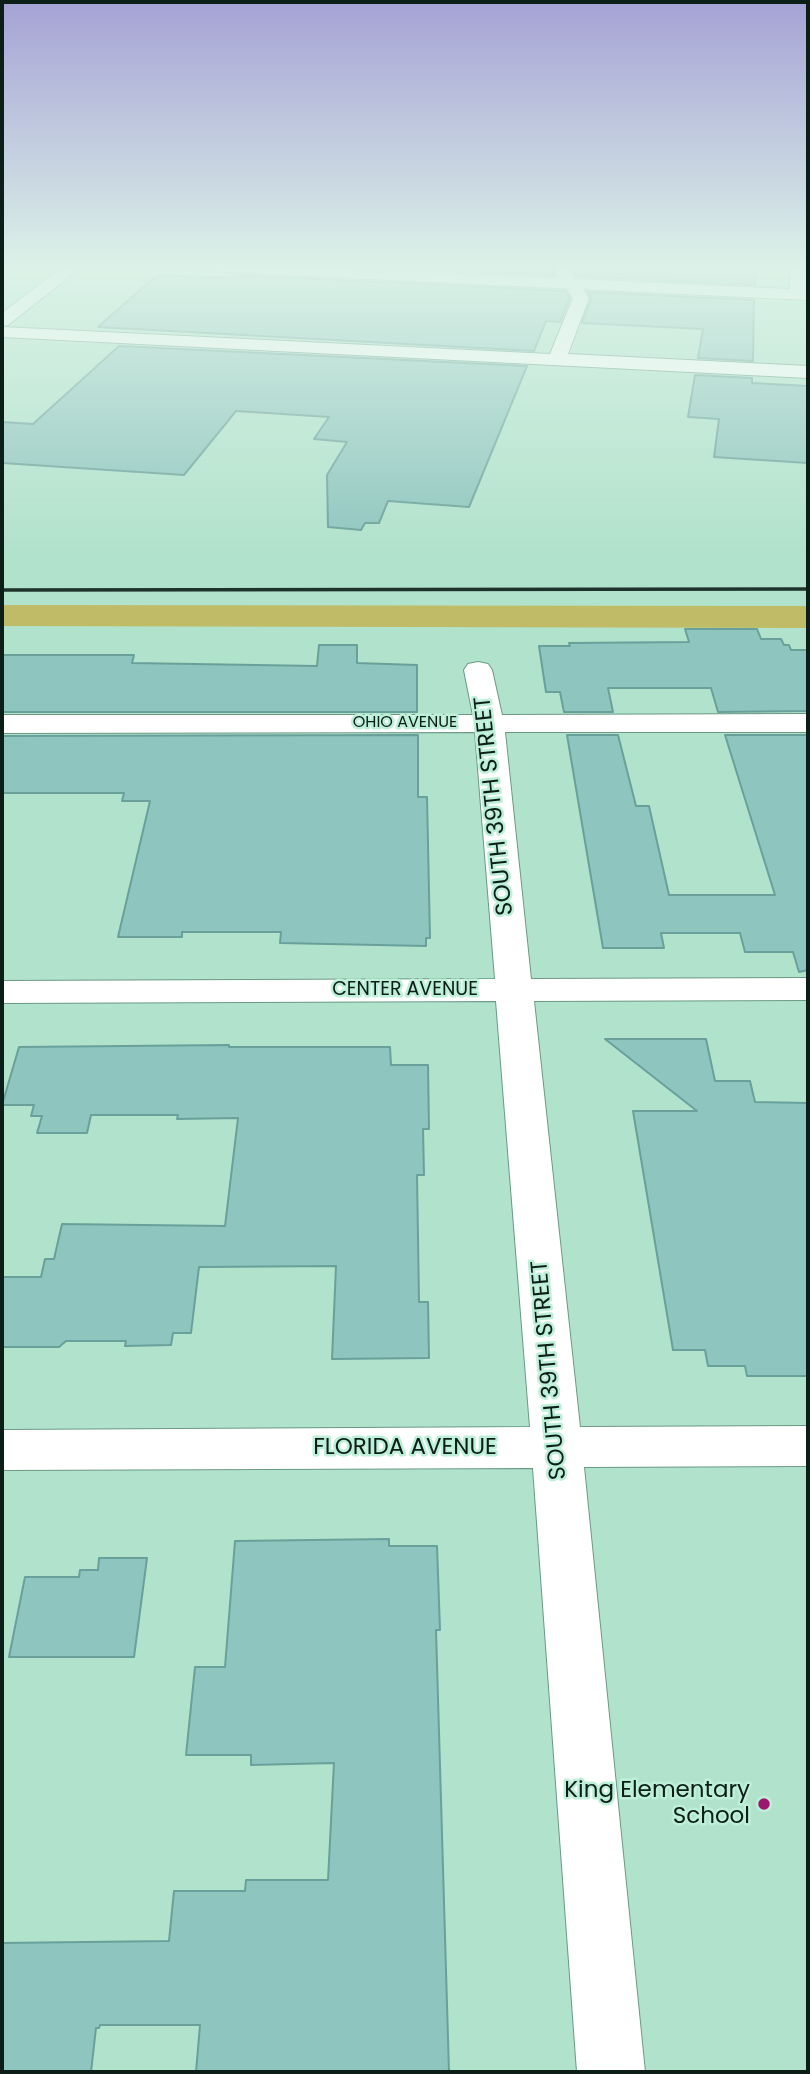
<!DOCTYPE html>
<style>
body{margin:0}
#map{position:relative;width:810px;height:2074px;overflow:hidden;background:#b1e2cc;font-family:Poppins,sans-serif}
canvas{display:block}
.frame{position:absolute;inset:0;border:4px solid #0b1e17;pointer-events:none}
</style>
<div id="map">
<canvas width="810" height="2074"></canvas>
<div class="frame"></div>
</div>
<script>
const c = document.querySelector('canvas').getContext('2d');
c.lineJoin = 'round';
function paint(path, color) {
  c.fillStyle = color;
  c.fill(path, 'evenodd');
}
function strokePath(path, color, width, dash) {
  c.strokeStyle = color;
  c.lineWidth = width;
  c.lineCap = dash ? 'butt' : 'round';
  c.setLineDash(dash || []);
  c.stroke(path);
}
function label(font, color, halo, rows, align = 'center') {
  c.font = font + ' Poppins,sans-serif';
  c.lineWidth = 5;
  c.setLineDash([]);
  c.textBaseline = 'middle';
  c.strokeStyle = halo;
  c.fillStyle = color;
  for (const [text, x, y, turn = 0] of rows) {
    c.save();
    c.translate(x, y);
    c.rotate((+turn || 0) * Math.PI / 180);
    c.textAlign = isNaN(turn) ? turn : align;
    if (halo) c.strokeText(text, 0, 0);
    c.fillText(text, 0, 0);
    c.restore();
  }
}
paint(new Path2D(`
 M 2,605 L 808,606 L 808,628 L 2,626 Z`), '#c0bb67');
const building = new Path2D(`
 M 352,265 L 553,265 L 554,275 Z
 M 574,265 L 756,265 L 755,285 L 577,276 L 573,271 Z
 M 157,275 L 235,278 L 235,275 L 565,291 L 570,298 L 560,322 L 546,321 L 534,351 L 98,327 Z
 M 588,292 L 754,300 L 753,361 L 698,358 L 703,329 L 582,323 L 591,299 Z
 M 119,346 L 527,366 L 469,507 L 388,501 L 379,523 L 365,523 L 361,530 L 328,527 L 327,475 L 347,442 L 314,439 L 329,417 L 236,411 L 184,475 L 2,463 L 2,422 L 33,424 Z
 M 695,375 L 752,378 L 752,383 L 808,386 L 808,463 L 714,457 L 719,419 L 688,417 Z
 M 685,629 L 757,629 L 761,639 L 781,639 L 784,645 L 789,645 L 791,650 L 808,650 L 808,711 L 718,712 L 711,688 L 608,688 L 613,712 L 564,712 L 560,692 L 546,692 L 539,646 L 570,646 L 569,643 L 689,642 Z
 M 319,645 L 357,645 L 357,663 L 417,665 L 417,712 L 2,712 L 2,655 L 134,655 L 132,663 L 317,666 Z
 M 418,735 L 418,797 L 427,797 L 430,938 L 426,938 L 426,946 L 280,943 L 281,932 L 182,932 L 182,937 L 118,937 L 150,801 L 122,801 L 124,793 L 2,793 L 2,736 Z
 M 567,735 L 618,735 L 636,806 L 649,806 L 669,895 L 775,895 L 725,735 L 808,735 L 808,970 L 799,972 L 793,952 L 745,952 L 740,933 L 661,933 L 664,948 L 603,948 Z
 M 605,1039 L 706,1039 L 715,1081 L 750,1081 L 755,1102 L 808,1103 L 808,1376 L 747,1376 L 745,1366 L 708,1366 L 705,1350 L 673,1350 L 633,1111 L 697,1111 Z
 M 229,1045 L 229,1047 L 390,1047 L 391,1065 L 428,1065 L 429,1129 L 423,1129 L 424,1175 L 417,1175 L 419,1302 L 428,1302 L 429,1358 L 332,1359 L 336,1266 L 199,1267 L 191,1333 L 173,1333 L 171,1345 L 125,1346 L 126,1341 L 66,1341 L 59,1347 L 2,1347 L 2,1277 L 41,1277 L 45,1259 L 54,1259 L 62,1224 L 225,1226 L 238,1118 L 177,1119 L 178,1115 L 91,1115 L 87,1133 L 37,1133 L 42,1116 L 31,1116 L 34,1105 L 2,1105 L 19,1047 Z
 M 389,1539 L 389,1546 L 437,1546 L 440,1630 L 436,1630 L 449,2072 L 196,2072 L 200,2025 L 100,2025 L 99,2028 L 96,2028 L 91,2072 L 2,2072 L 2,1943 L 169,1941 L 174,1891 L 245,1891 L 246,1880 L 328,1880 L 334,1763 L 251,1765 L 251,1755 L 186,1755 L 195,1667 L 225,1667 L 235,1541 Z
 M 99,1558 L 147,1558 L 134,1657 L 9,1657 L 25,1577 L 79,1577 L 80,1570 L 98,1570 Z`);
paint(building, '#8ec5be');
strokePath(building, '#6aa09a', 2);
const street = new Path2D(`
 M 556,265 L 572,265 L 570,271 L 589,298 L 568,354 L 808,366 L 808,378 L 2,337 L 2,327 L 550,354 L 573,298 L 554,271 Z
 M 790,265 L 806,265 L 806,294 L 804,298 L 792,298 L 790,294 Z
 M 478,662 L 488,664 L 492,670 L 502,715 L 808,714 L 808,732 L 505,732 L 531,979 L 808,978 L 808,1000 L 534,1001 L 580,1427 L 808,1426 L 808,1466 L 584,1467 L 645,2072 L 577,2072 L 533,1468 L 2,1470 L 2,1430 L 530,1427 L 496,1001 L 2,1003 L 2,981 L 495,979 L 475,732 L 2,733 L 2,715 L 473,715 L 464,670 L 468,664 Z`);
const secondary = new Path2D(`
 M 65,265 L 84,265 L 8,325 L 2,326 L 2,313 Z
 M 169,265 L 288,265 L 808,290 L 808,300 L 177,270 Z`);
strokePath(street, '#6a9985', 2);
strokePath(secondary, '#6a9985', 2);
paint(street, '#fff');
paint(secondary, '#fff');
strokePath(new Path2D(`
 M 2,590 L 808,589`), '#1d332b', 3.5);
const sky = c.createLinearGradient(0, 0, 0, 556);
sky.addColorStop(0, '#a5a2d5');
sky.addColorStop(0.48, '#dcf2e8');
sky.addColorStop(1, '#dcf2e800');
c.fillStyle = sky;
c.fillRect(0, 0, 810, 556);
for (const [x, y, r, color] of [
 [764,1804,7,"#9a196e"]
]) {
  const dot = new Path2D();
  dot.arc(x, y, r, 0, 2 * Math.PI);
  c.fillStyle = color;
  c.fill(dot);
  strokePath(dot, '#beefd9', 2.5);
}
label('16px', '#0b1e17', '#beefd9', [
 ["OHIO AVENUE",405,723]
]);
label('19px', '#0b1e17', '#beefd9', [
 ["CENTER AVENUE",405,990]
]);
label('23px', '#0b1e17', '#beefd9', [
 ["SOUTH 39TH STREET",495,806,-96],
 ["SOUTH 39TH STREET",550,1370,-95],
 ["FLORIDA AVENUE",405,1448]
]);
label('23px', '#0b1e17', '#beefd9', [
 ["King Elementary",750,1791],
 ["School",750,1817]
], 'right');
</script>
